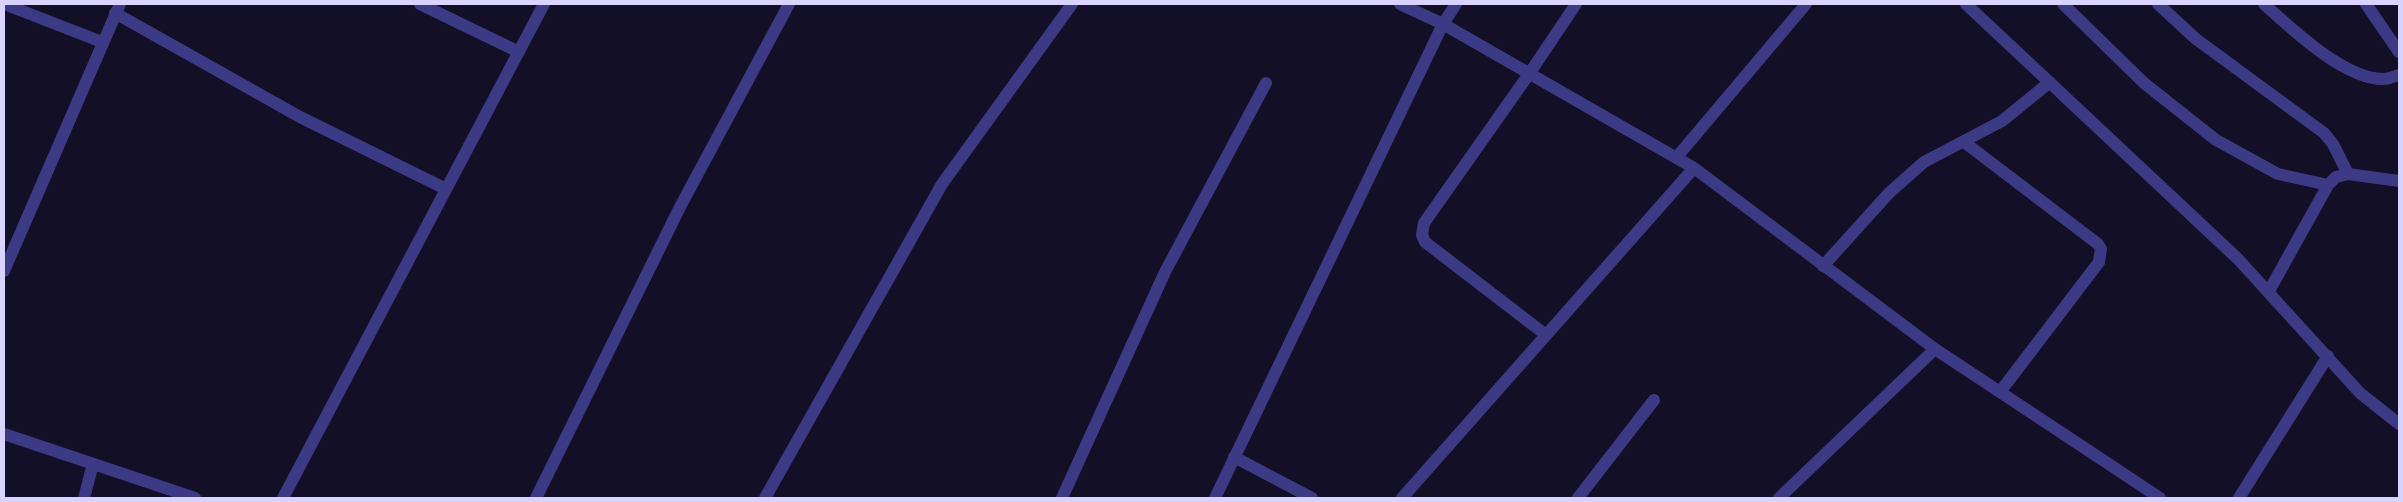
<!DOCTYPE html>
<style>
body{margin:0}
#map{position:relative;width:2403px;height:502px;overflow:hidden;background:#130f26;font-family:Signika,sans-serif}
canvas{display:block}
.frame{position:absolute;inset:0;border:5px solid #d9d4ff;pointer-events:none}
</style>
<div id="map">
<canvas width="2403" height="502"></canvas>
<div class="frame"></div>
</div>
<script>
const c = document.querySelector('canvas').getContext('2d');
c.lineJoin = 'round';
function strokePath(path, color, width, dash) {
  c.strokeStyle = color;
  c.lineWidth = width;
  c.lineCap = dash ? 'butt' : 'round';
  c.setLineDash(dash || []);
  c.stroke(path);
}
strokePath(new Path2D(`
 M 4,4 L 102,42
 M 420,4 L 519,52
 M 1400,4 L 1443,24 L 1694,168 L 1935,349 L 2160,498
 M 1966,4 L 2238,259 L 2360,393 L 2399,424
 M 2063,4 L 2144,83 L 2216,140 L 2278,174 L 2328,185
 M 2158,4 L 2196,39 L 2324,133 L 2333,144 L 2348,174
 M 2264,4 C 2292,29 2345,80 2384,79 C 2389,79 2395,76 2399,75
 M 2366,4 L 2399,52
 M 115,13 L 300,117 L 446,189
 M 1964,142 L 2098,244 L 2101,249 L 2099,262 L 2000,392
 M 1676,158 L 1806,4
 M 1823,266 L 1889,193 L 1924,162 L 2002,121 L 2050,82
 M 4,271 L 120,4
 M 2269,291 L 2328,185 L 2336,177 L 2348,174 L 2399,181
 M 1546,335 L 1425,242 L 1422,235 L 1424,223 L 1529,74 L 1576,4
 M 4,434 L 195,498
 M 1234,457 L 1312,498
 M 84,498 L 93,464
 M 283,498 L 544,4
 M 536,498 L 680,207 L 789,4
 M 765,498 L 942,184 L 1072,4
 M 1062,498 L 1165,272 L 1266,83
 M 1215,498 L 1443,24 L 1456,4
 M 1402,498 L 1694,168
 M 1578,498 L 1654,400
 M 1779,498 L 1935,349
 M 2239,498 L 2328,356`), '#3d3a85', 12);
</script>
